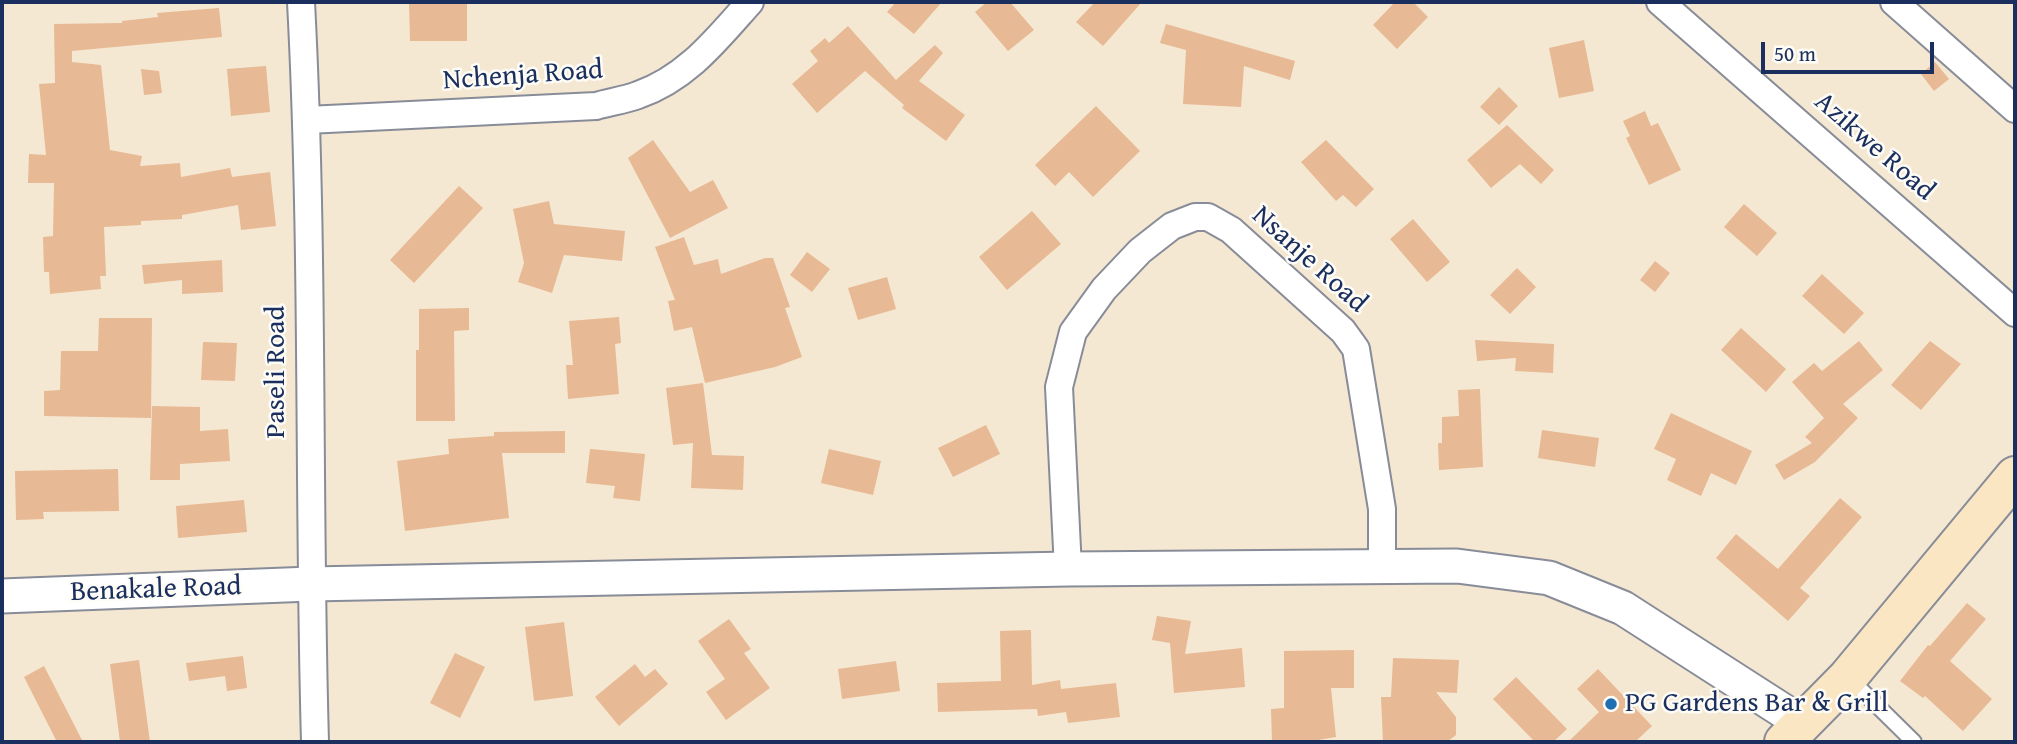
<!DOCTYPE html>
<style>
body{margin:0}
#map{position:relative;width:2017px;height:744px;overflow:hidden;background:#f5e8d2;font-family:"Gentium Book Plus",serif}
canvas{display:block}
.frame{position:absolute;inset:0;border:4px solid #1b2f5e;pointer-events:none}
.scale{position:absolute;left:1761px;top:42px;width:173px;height:32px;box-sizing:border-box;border:4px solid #1b2f5e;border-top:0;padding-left:9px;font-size:21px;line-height:24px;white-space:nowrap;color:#1b2f5e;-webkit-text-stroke:5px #fdfcf7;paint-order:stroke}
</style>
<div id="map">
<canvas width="2017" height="744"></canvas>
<div class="frame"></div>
<div class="scale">50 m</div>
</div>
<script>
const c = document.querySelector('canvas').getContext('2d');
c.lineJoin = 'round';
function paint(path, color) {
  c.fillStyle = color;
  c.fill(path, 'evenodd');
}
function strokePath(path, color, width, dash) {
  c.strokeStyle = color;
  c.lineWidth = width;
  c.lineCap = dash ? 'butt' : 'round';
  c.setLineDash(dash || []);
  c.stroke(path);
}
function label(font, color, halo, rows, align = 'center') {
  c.font = font + ' "Gentium Book Plus",serif';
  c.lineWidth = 5;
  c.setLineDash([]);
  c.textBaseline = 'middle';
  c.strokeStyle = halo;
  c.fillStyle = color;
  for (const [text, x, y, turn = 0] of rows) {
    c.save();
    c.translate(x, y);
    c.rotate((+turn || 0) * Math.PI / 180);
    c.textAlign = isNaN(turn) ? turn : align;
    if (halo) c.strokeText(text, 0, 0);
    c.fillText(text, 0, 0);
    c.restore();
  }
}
paint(new Path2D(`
 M 896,2 L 942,2 L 914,34 L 887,12 Z
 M 987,2 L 1010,2 L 1034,30 L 1008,51 L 975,12 Z
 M 1095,2 L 1142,2 L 1103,46 L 1076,22 Z
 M 1395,2 L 1413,2 L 1428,17 L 1397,49 L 1373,25 Z
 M 409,3 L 467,3 L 467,41 L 410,41 Z
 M 219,8 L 222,37 L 72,51 L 72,62 L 101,65 L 110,150 L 142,156 L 140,166 L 180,163 L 181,177 L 230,168 L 232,177 L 270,172 L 276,226 L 241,230 L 238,205 L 182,215 L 182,219 L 141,221 L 141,225 L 104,227 L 106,276 L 100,276 L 101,289 L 50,294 L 49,272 L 44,272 L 43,237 L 53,236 L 54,183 L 28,183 L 29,154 L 46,155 L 39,84 L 55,83 L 54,24 L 122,23 L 122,21 L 158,17 L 157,13 Z
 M 1166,24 L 1295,61 L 1290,80 L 1244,66 L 1241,107 L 1183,104 L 1186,50 L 1160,43 Z
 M 848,26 L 896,80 L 935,45 L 943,53 L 919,81 L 965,115 L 946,141 L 902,108 L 904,105 L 865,71 L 817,113 L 792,84 L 818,61 L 810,51 L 825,38 L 829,43 Z
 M 1584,40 L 1594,91 L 1559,98 L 1549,48 Z
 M 1935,62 L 1949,79 L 1934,91 L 1921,74 Z
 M 266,66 L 270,112 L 231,116 L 227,69 Z
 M 141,69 L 159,71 L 162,93 L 144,95 Z
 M 1499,87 L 1518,106 L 1499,125 L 1480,107 Z
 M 1096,106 L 1140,151 L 1093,197 L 1069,172 L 1055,186 L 1035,165 Z
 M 1645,111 L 1651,126 L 1658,123 L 1681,170 L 1649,185 L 1626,138 L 1630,136 L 1623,121 Z
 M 1507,125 L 1554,170 L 1541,184 L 1520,164 L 1491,188 L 1467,160 Z
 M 653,140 L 690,192 L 713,180 L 728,208 L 670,238 L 628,158 Z
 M 1326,140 L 1374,189 L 1356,207 L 1343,195 L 1336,201 L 1301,162 Z
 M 459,186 L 483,208 L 414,283 L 390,260 Z
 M 549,201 L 554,224 L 625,231 L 622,261 L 564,255 L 552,293 L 518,282 L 524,263 L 513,209 Z
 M 1744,204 L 1777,233 L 1757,256 L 1724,227 Z
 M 1032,211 L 1061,244 L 1007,290 L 979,257 Z
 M 1413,219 L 1450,262 L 1427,282 L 1390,239 Z
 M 684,237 L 694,265 L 718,259 L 721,274 L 765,258 L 773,258 L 790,307 L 785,308 L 802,357 L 775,367 L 705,383 L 692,327 L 674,331 L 668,301 L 675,300 L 655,247 Z
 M 807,252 L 830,269 L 812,292 L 790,275 Z
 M 222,260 L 223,292 L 182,294 L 182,280 L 144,284 L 142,265 Z
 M 1655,261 L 1670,273 L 1655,292 L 1640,280 Z
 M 1517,268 L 1536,287 L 1510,314 L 1490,295 Z
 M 1822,274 L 1864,313 L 1844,334 L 1802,296 Z
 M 887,277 L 896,309 L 858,320 L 848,288 Z
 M 469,308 L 469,330 L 454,331 L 455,421 L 416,421 L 416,350 L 419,350 L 419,309 Z
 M 619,317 L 621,343 L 615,344 L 619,394 L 568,399 L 566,365 L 573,365 L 569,321 Z
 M 99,318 L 152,318 L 151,418 L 44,416 L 44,391 L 60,390 L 61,351 L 98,351 Z
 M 1741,328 L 1786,369 L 1766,392 L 1721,350 Z
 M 1475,340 L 1554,344 L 1553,373 L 1515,371 L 1516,358 L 1477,361 Z
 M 1859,341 L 1883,370 L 1843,404 L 1858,418 L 1815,462 L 1784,480 L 1775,465 L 1812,443 L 1805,437 L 1824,418 L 1792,382 L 1814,363 L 1822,371 Z
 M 1930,341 L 1961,364 L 1921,410 L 1891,385 Z
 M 203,342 L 237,343 L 235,381 L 201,380 Z
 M 703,383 L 712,455 L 744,456 L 743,490 L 691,488 L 693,443 L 673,445 L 666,388 Z
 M 1480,389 L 1483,467 L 1439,470 L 1438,443 L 1442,443 L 1442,417 L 1459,416 L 1458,390 Z
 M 152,406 L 200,407 L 200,431 L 228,429 L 230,461 L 180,464 L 180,480 L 150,480 Z
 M 1671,413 L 1752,451 L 1736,485 L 1711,473 L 1701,496 L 1667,480 L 1676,459 L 1654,449 Z
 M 986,425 L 1000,454 L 953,477 L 938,448 Z
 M 1542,430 L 1599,438 L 1595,467 L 1538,458 Z
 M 565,431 L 565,453 L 502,453 L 509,518 L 405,531 L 397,461 L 449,454 L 448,439 L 494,436 L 494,432 Z
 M 590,449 L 645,454 L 640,501 L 613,498 L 615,486 L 586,483 Z
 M 829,449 L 881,461 L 873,495 L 821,483 Z
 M 118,469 L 119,511 L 43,512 L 44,519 L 16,520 L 15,471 Z
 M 1840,498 L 1862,517 L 1800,588 L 1810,596 L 1788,621 L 1716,558 L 1736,534 L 1778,569 Z
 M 244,500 L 247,532 L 178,538 L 176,506 Z
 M 1967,603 L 1986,619 L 1950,661 L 1992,699 L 1963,731 L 1925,696 L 1923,698 L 1900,681 L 1928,645 L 1930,646 Z
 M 1157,616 L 1191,621 L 1185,654 L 1242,648 L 1245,687 L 1174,693 L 1170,643 L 1152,640 Z
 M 729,619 L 751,649 L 744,653 L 770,688 L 726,720 L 706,692 L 725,679 L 698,641 Z
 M 564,622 L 573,696 L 534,701 L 525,627 Z
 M 1031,630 L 1032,685 L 1060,680 L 1061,689 L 1116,683 L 1120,717 L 1068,723 L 1066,712 L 1038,716 L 1037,709 L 938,712 L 937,683 L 1001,681 L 1000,631 Z
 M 1354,650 L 1354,688 L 1331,688 L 1336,737 L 1306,742 L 1272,742 L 1271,709 L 1284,708 L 1284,651 Z
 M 455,653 L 485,667 L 460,718 L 430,703 Z
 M 243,656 L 247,688 L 227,691 L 225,676 L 189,681 L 186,663 Z
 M 1393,658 L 1459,660 L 1457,693 L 1436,692 L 1456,717 L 1456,735 L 1447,742 L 1383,742 L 1381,697 L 1391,697 Z
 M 139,660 L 150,742 L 120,742 L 110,664 Z
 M 896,661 L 900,691 L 842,699 L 838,669 Z
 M 635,664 L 645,677 L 655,669 L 668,684 L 619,726 L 595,697 Z
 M 44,666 L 83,742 L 57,742 L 24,677 Z
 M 1598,669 L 1652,726 L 1635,742 L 1568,742 L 1599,712 L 1577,689 Z
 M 1516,677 L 1567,729 L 1553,742 L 1535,742 L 1493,699 Z`), '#e7b994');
const service = new Path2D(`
 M 1849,678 L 1914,742`);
const minor = new Path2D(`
 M 301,2 C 314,248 308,495 315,742
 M 1660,2 L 2015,313
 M 1894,2 L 2015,109
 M 307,120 L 596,106 C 610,102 625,100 638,95 C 687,78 717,39 750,2
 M 1068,569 L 1059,387 L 1073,332 L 1104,289 L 1140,251 L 1172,226 L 1195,217 L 1208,217 L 1231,230 L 1343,331 L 1356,349 L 1382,509 L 1382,568`);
const tertiary = new Path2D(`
 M 2,596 L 311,584 L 1068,569 L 1457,566 L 1549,578 L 1623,608 L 1802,723`);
const secondary = new Path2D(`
 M 1784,742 L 1848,677 L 2015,476`);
strokePath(service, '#888c98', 18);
strokePath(minor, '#888c98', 30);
strokePath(tertiary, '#888c98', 37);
strokePath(secondary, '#888c98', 42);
strokePath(service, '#fff', 14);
strokePath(minor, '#fff', 26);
strokePath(tertiary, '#fff', 33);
strokePath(secondary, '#fbe6c3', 38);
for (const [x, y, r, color] of [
 [1611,704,7,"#1f6fb2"]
]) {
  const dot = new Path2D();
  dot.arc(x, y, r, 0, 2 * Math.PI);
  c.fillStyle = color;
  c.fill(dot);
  strokePath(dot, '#fdfcf7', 2.5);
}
label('28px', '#1b2f5e', '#fdfcf7', [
 ["Nchenja Road",523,76,-4],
 ["Azikwe Road",1874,147,41],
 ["Nsanje Road",1309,260,42],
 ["Paseli Road",277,372,-90],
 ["Benakale Road",156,590,-2]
]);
label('28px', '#1b2f5e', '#fdfcf7', [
 ["PG Gardens Bar & Grill",1625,704]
], 'left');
</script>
